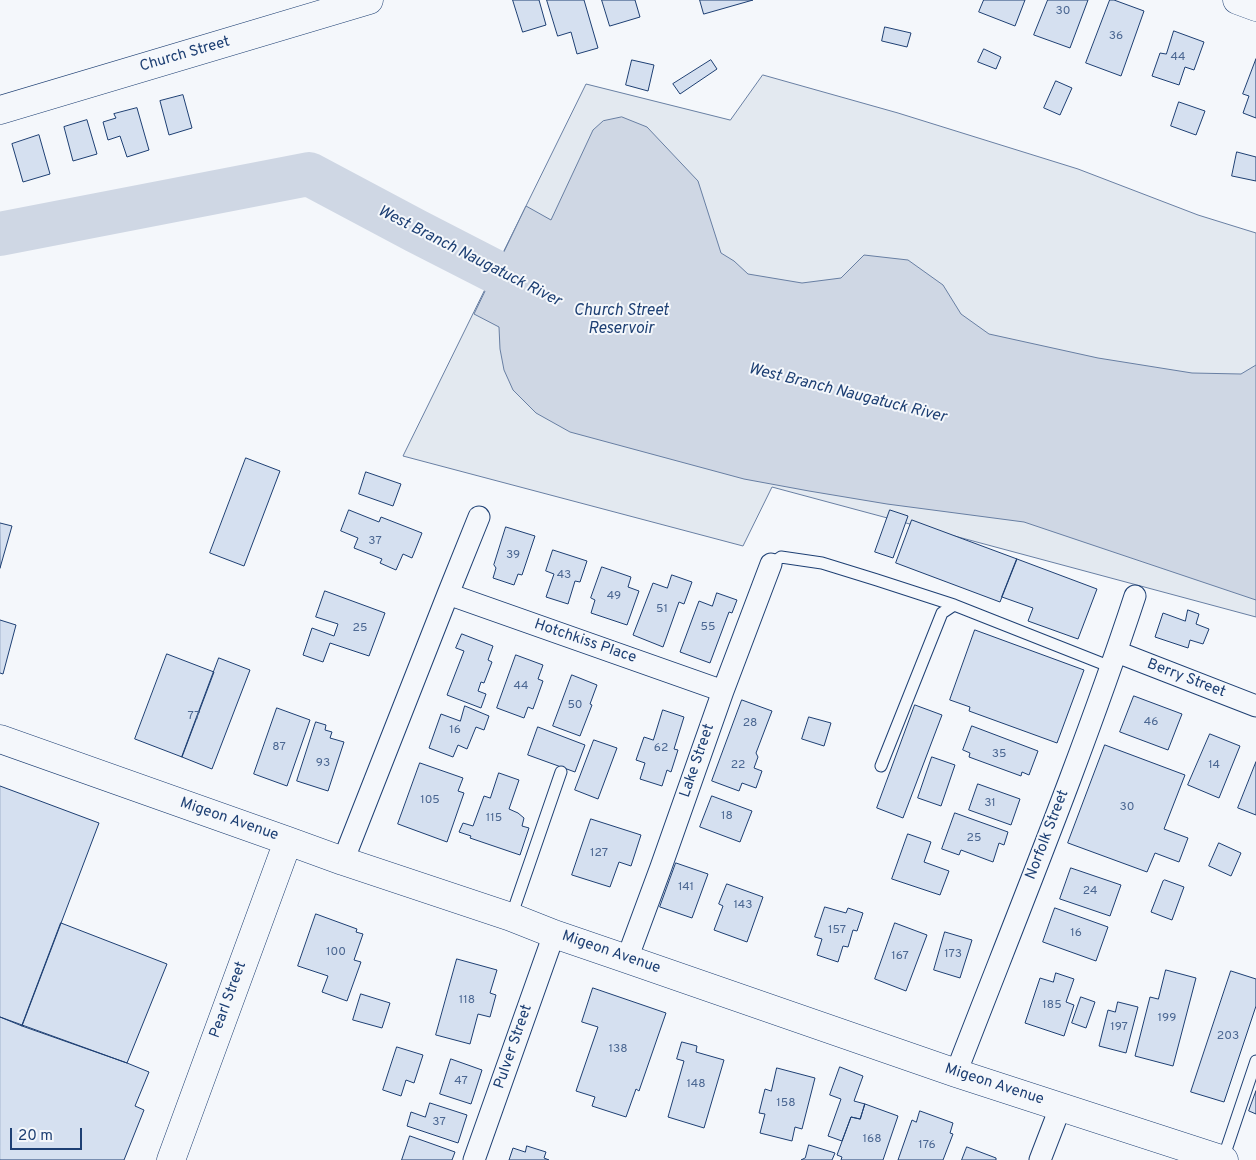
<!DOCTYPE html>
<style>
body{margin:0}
#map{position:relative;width:1256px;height:1160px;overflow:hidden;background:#f4f7fb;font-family:Overpass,sans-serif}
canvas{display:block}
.scale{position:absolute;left:10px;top:1128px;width:72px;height:22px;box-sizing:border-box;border:2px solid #1d3f73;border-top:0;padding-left:6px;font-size:15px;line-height:18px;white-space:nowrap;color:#1d3f73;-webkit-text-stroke:4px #f4f7fb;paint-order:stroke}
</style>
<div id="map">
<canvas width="1256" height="1160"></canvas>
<div class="scale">20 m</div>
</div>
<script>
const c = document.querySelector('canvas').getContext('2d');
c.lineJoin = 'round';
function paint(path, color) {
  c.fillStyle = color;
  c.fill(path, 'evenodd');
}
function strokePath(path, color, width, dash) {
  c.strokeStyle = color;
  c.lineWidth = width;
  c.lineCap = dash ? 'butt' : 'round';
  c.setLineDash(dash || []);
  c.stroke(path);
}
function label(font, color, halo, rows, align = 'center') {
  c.font = font + ' Overpass,sans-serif';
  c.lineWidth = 4;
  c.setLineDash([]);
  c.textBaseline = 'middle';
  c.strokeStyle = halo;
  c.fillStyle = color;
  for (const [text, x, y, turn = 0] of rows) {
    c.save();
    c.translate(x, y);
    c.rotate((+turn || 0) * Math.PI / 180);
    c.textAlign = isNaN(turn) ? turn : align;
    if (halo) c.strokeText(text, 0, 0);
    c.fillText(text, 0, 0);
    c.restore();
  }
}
const green = new Path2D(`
 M 763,75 L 898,113 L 1078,169 L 1198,215 L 1256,233 L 1256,617 L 772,487 L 743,546 L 403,456 L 586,84 L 730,120 Z`);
paint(green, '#e3e9f0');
strokePath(green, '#687fa3', 1);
const water = new Path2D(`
 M 622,117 L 647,127 L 698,181 L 721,253 L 734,261 L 748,274 L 802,283 L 841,278 L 864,255 L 908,260 L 943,285 L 961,314 L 989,334 L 1098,358 L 1192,373 L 1241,374 L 1256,365 L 1256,600 L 1024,522 L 887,504 L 809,491 L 744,479 L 570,432 L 536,413 L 513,390 L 504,370 L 500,349 L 499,327 L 474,314 L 526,206 L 551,220 L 593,130 L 603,121 Z`);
paint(water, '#cfd7e4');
strokePath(water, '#687fa3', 1);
strokePath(new Path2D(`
 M 0,234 L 309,174 L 416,231 L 494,271`), '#cfd7e4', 44);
const building = new Path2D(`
 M 513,0 L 539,0 L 546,25 L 523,32 Z
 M 547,0 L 584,0 L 598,48 L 577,54 L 571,32 L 558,36 Z
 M 602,0 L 635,0 L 640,17 L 610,26 Z
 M 700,0 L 753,0 L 704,14 Z
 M 984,0 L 1025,0 L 1015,26 L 979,12 Z
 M 1048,0 L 1088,0 L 1070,48 L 1034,35 Z
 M 1110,0 L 1114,0 L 1144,11 L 1121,76 L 1086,63 Z
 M 885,27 L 911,33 L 907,47 L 882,41 Z
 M 1174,31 L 1204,42 L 1194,70 L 1185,67 L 1179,85 L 1152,76 L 1160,53 L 1166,54 Z
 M 984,49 L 1001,57 L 996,69 L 978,62 Z
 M 1256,59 L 1256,118 L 1243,113 L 1249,96 L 1243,94 Z
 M 632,60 L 654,65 L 648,91 L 626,85 Z
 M 711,60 L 717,69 L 680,94 L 673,84 Z
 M 1056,81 L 1072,88 L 1060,115 L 1044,108 Z
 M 183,95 L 192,128 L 169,135 L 160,101 Z
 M 1179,102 L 1205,111 L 1196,135 L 1171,126 Z
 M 137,108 L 149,150 L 127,157 L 120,136 L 108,140 L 103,122 L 116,118 L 114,114 Z
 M 87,120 L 97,154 L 73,161 L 64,127 Z
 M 39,135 L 50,174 L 23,182 L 12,144 Z
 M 1237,152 L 1256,157 L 1256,181 L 1232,176 Z
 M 246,458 L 280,471 L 244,566 L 210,553 Z
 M 366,472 L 401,484 L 393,506 L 359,494 Z
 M 349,510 L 379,522 L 381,517 L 422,533 L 412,558 L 403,554 L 396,570 L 380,563 L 382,559 L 354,548 L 358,538 L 341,531 Z
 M 890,510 L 908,516 L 893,558 L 875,552 Z
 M 912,520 L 1017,559 L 1000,602 L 896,563 Z
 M 0,523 L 12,526 L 0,568 Z
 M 506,527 L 535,536 L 522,575 L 518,574 L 514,585 L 493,578 L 496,568 L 494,565 Z
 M 553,550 L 587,561 L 580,582 L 575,581 L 568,604 L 546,597 L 554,574 L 546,571 Z
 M 1017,559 L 1097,589 L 1078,639 L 1028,621 L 1033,608 L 1002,597 Z
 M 602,567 L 631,577 L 628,587 L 639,591 L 627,625 L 591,613 L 595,600 L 591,598 Z
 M 672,575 L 692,582 L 684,604 L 679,602 L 663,647 L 633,635 L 653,583 L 667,588 Z
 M 325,591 L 385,613 L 369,656 L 330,643 L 323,662 L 303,655 L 312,628 L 334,636 L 338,624 L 316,617 Z
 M 717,593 L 737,600 L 732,613 L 729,612 L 710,663 L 680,652 L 699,601 L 712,606 Z
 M 1188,610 L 1199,614 L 1196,624 L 1209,629 L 1203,644 L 1190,640 L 1188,648 L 1155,637 L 1163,613 L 1185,621 Z
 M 0,620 L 16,625 L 3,674 L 0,673 Z
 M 975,630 L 1084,670 L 1057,743 L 969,711 L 970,707 L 950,700 Z
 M 462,634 L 493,646 L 488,660 L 492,662 L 484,683 L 481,682 L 478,691 L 486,694 L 481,708 L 447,695 L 464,651 L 456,648 Z
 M 167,654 L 214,672 L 182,757 L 135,739 Z
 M 516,655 L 543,665 L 538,679 L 543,681 L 533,709 L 528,707 L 524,718 L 497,708 Z
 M 219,658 L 250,670 L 212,769 L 182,757 Z
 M 572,675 L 597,685 L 590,704 L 592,705 L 580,736 L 553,726 Z
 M 1134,696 L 1182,714 L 1168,750 L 1120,732 Z
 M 742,700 L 772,711 L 756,753 L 758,757 L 754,768 L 762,771 L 756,788 L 742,783 L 739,791 L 712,781 Z
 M 915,705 L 942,715 L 903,818 L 877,808 Z
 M 465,706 L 489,716 L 484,730 L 476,727 L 467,749 L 458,745 L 453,757 L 429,748 L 441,714 L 460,721 Z
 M 277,708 L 310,720 L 287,786 L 254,774 Z
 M 663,710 L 684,717 L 674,749 L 678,750 L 671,772 L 667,770 L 662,786 L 640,779 L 645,763 L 636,760 L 644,737 L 653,740 Z
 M 809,717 L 831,723 L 824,746 L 802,739 Z
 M 316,722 L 326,725 L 325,730 L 332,732 L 330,738 L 344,742 L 328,791 L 297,781 Z
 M 972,726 L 1038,751 L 1029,775 L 1022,772 L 1021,776 L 969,757 L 970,753 L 963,750 Z
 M 538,727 L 585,745 L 575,772 L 528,755 Z
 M 1210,734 L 1240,746 L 1219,798 L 1188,785 Z
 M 594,740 L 617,748 L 598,799 L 575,790 Z
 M 1105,745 L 1185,775 L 1164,829 L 1188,838 L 1179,862 L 1155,853 L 1147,872 L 1068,843 Z
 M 932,757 L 955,765 L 941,806 L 918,798 Z
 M 1256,762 L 1256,815 L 1238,808 Z
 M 420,763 L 463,778 L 458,791 L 464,793 L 447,842 L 398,824 Z
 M 499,773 L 519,780 L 509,809 L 518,813 L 524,818 L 522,826 L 529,828 L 520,855 L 470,838 L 471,836 L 459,832 L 463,823 L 473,826 L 484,796 L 490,798 Z
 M 978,784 L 1020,799 L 1011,825 L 969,810 Z
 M 0,786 L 99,823 L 22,1026 L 0,1017 Z
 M 712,796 L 752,811 L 740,842 L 700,827 Z
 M 955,813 L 1008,832 L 1004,845 L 999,843 L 993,862 L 961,850 L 959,855 L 942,849 Z
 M 591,819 L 641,835 L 631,866 L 619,862 L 610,887 L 572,875 Z
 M 908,834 L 931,842 L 924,862 L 949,871 L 940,895 L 892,879 Z
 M 1219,843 L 1241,853 L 1231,876 L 1209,866 Z
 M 676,863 L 708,874 L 692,918 L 660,907 Z
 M 1071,868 L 1121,885 L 1110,916 L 1060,899 Z
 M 1165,880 L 1184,887 L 1172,920 L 1151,912 L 1163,881 Z
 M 727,884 L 763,897 L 747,942 L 714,930 L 723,906 L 719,904 Z
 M 825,907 L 846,913 L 848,908 L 863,913 L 857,931 L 853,930 L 848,947 L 843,946 L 838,962 L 817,955 L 822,939 L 815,937 Z
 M 1055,908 L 1108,927 L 1096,961 L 1043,942 Z
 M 316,914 L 357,929 L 356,932 L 363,934 L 354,960 L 361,962 L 347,1001 L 322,992 L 328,976 L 298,966 Z
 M 61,923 L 167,964 L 127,1063 L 22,1026 Z
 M 895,923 L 927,935 L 906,991 L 875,979 Z
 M 945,932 L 972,940 L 960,978 L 934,970 Z
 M 457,959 L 497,970 L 490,993 L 496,995 L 490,1017 L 478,1014 L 470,1044 L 436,1035 Z
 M 1166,970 L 1196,978 L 1173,1066 L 1135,1056 L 1150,997 L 1158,999 Z
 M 1231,971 L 1256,979 L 1256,1006 L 1224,1102 L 1191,1092 Z
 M 1056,973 L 1074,979 L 1066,1002 L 1074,1005 L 1064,1036 L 1025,1023 L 1040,978 L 1053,982 Z
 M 593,988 L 666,1013 L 639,1091 L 636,1089 L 626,1117 L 592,1106 L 595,1097 L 576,1091 L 598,1027 L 582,1022 Z
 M 361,994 L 390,1003 L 382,1028 L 353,1020 Z
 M 1081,997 L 1095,1002 L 1086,1028 L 1072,1023 Z
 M 1118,1002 L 1138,1007 L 1126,1053 L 1099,1046 L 1108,1010 L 1115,1012 Z
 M 0,1017 L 127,1063 L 149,1072 L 135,1106 L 144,1110 L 124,1160 L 0,1160 Z
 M 682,1042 L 697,1046 L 696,1052 L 724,1060 L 704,1128 L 668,1117 L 684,1061 L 677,1059 Z
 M 397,1047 L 423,1055 L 414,1083 L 406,1080 L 401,1096 L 383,1090 Z
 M 451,1059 L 482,1070 L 471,1104 L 440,1094 Z
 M 840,1067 L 863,1076 L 854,1101 L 865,1104 L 860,1119 L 851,1117 L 842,1141 L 828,1136 L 841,1099 L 830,1095 Z
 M 777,1068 L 815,1078 L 802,1129 L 795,1127 L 792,1141 L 760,1133 L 765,1114 L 759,1113 L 765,1089 L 771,1091 Z
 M 1256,1091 L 1256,1114 L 1249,1111 Z
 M 430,1103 L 467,1115 L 458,1143 L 407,1126 L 411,1112 L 425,1117 Z
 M 865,1104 L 898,1116 L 883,1160 L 841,1160 L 842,1157 L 837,1155 L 851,1117 L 860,1119 Z
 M 920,1111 L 953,1123 L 950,1133 L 953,1134 L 943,1160 L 898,1160 L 912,1120 L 916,1122 Z
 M 410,1136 L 455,1152 L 452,1160 L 402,1160 Z
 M 809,1145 L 835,1153 L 832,1160 L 801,1160 L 805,1158 Z
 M 527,1146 L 546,1152 L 544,1158 L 549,1160 L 509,1160 L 513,1148 L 525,1152 Z
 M 967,1147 L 996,1158 L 996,1160 L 962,1160 Z`);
paint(building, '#d5e0f0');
strokePath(building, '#1d3f73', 1);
const lane = new Path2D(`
 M 771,564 L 781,557 L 822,563 L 877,580 L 954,605
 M 881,766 L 942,613 L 954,605 L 1111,667
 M 511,917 L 561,772
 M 1223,1159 L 1256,1061`);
const street = new Path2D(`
 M 448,594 L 723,691
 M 1117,652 L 1256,706
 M 343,861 L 448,594 L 479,517
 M 627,959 L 661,867 L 723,691 L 771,564
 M 956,1073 C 1017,915 1082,757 1135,596
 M 474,1160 L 554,934
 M 1040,1160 L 1060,1108`);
const secondary = new Path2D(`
 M 1237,0 L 1256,7
 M 0,110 L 369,0
 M 0,739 L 288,841 L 343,861 L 511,917 L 554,934 L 627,959 L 956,1073 L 1224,1160
 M 171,1160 L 288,841`);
strokePath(lane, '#1d3f73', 13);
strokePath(street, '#1d3f73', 23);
strokePath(secondary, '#1d3f73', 29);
strokePath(lane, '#f4f7fb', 11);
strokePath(street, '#f4f7fb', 21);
strokePath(secondary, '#f4f7fb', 28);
label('12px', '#4b6792', null, [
 ["30",1063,12],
 ["36",1116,37],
 ["44",1178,58],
 ["37",375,542],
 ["39",513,556],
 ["43",564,576],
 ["49",614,597],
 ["51",662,610],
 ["55",708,628],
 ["25",360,629],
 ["44",521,687],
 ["50",575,706],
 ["77",194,717],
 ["46",1151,723],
 ["28",750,724],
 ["16",455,731],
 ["87",279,748],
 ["62",661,749],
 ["35",999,755],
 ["93",323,764],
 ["22",738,766],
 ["14",1214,766],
 ["105",430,801],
 ["31",990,804],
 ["30",1127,808],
 ["18",727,817],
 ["115",494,819],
 ["25",974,839],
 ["127",599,854],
 ["141",686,888],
 ["24",1090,892],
 ["143",743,906],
 ["157",837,931],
 ["16",1076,934],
 ["100",336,953],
 ["173",953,955],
 ["167",900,957],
 ["118",467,1001],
 ["185",1052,1006],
 ["199",1167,1019],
 ["197",1119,1028],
 ["203",1228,1037],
 ["138",618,1050],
 ["47",461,1082],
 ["148",696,1085],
 ["158",786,1104],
 ["37",439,1123],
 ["168",872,1140],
 ["176",927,1146]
]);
label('15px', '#1d3f73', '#f4f7fb', [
 ["Church Street",185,55,-16],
 ["Hotchkiss Place",585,642,19],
 ["Berry Street",1186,679,21],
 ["Lake Street",698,761,-71],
 ["Migeon Avenue",229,820,19],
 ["Norfolk Street",1048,835,-69],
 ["Migeon Avenue",611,953,19],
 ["Pearl Street",229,1000,-70],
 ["Pulver Street",514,1047,-71],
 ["Migeon Avenue",994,1085,18]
]);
label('italic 16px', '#1d3f73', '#f4f7fb', [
 ["West Branch Naugatuck River",469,257,27],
 ["Church Street",621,312],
 ["Reservoir",621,330],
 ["West Branch Naugatuck River",847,394,14]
]);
</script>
